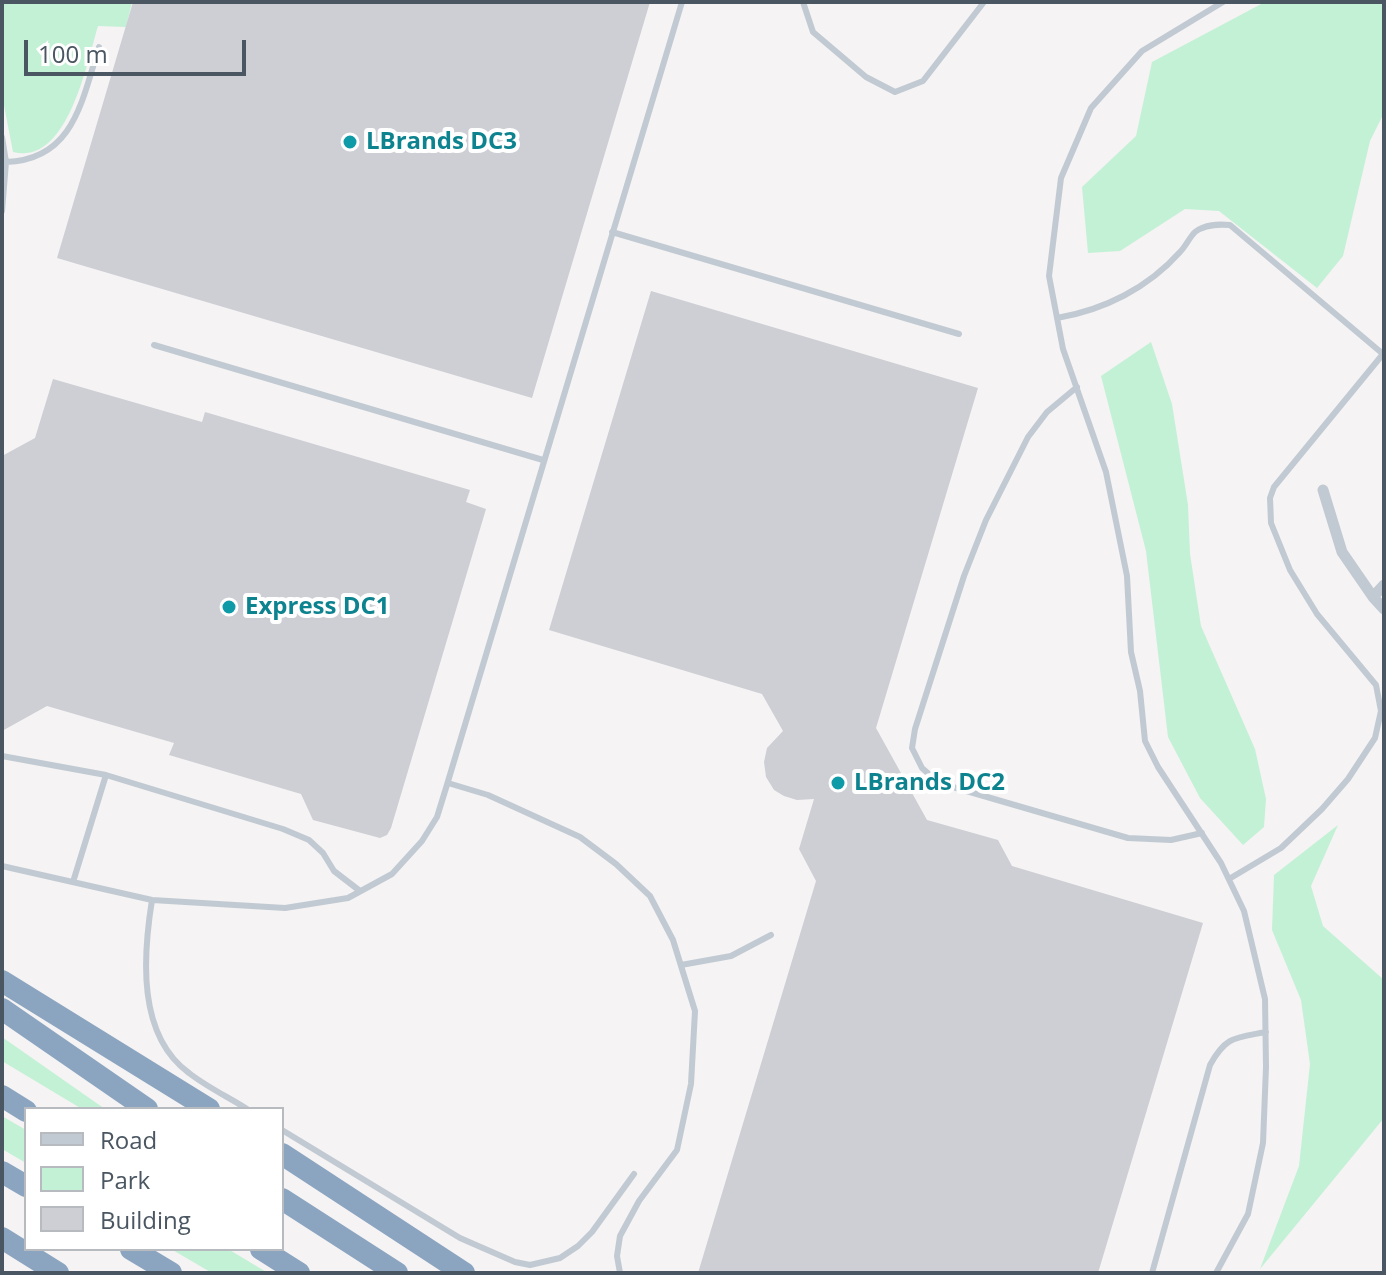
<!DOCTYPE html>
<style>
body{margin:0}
#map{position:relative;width:1386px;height:1275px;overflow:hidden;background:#f5f3f3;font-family:"Open Sans",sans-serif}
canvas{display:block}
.frame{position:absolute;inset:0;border:4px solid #4a5661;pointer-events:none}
.legend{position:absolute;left:24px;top:1107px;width:260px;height:144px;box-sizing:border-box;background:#fff;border:2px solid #b7bbc0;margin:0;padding:10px 14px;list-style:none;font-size:24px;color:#4a5661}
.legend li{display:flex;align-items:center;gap:16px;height:40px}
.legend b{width:40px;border:2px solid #b7bbc0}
.scale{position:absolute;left:24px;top:40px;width:222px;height:36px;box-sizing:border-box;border:4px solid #4a5661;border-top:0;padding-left:10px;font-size:24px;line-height:28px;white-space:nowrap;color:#4a5661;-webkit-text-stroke:6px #fff;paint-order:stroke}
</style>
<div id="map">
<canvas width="1386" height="1275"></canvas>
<div class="frame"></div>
<ul class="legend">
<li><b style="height:10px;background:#c1cad2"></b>Road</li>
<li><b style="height:22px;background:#c3f1d5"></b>Park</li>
<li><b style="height:22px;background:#cdcfd5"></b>Building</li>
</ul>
<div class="scale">100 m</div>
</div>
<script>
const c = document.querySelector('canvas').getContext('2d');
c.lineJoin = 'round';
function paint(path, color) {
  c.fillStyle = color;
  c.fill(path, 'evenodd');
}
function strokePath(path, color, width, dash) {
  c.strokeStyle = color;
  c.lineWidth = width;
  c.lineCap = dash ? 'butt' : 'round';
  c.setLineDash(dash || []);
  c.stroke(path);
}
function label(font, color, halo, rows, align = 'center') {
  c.font = font + ' "Open Sans",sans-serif';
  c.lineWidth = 8;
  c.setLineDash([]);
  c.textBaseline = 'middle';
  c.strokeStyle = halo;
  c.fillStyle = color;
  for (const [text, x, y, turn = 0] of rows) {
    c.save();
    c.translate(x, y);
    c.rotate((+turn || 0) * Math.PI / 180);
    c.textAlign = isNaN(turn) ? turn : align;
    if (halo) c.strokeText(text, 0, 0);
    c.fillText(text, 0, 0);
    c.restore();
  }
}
paint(new Path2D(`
 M 2,2 L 132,2 L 126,27 L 98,26 C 87,62 68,166 13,152 L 2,95 Z
 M 1265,2 L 1384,2 L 1384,113 L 1370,141 L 1343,256 L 1317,288 L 1219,211 L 1185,209 L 1120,251 L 1088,253 L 1082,187 L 1136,136 L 1152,62 Z
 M 1151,342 L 1172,404 L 1188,505 L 1190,554 L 1201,626 L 1255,749 L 1266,799 L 1264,827 L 1243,845 L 1200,798 L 1168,737 L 1146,551 L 1101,376 Z
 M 1338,825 L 1311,886 L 1323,926 L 1384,980 L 1384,1118 L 1260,1269 L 1299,1166 L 1310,1064 L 1301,1000 L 1272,930 L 1274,875 Z
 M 2,1037 L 105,1109 L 82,1109 L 2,1061 Z
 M 2,1116 L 26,1130 L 26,1163 L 2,1149 Z
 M 171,1249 L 228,1249 L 268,1273 L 212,1273 Z`), '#c3f1d5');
paint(new Path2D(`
 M 133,2 L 650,2 L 532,398 L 57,258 Z
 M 651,291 L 978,388 L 876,728 L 927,820 L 998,840 L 1012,866 L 1203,923 L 1098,1273 L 698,1273 L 816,881 L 799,849 L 814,799 L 797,800 L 784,796 L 774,790 L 766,777 L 764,762 L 767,748 L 783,731 L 762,694 L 549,630 Z
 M 53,379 L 202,422 L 205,412 L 470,490 L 466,502 L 486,509 L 391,828 L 387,835 L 380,838 L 313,820 L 301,794 L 169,755 L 174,743 L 47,706 L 2,731 L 2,456 L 35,438 Z`), '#cdcfd5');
strokePath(new Path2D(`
 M 803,2 L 813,32 L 866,77 L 895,92 L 923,81 L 984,2
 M 2,137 L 6,162 L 2,211
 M 6,162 C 74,160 82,100 99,47
 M 612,232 L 959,334
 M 1057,318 C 1104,310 1148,288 1180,252 C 1186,246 1189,238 1195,232 C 1205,224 1218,224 1230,225 L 1383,354 L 1274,487 L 1270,498 L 1271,523 L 1290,570 L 1317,614 L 1376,685 L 1381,711 L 1375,738 L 1348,779 L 1322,809 L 1281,848 L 1229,879
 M 154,345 L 543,460
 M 1077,387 L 1047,412 L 1028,437 L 986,520 L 964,576 L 915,729 L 912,748 L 922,768 L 939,783 L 1128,838 L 1171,840 L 1202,833
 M 2,756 L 106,775 L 283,829 L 309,840 L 323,853 L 334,871 L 360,891
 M 448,783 L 488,795 L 580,837 L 616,864 L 650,896 L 673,940 L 695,1011 L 691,1084 L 677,1150 L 639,1201 L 620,1236 L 617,1256 L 620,1273
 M 2,866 L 152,900 L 285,908 L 348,898 L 392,874 L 422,841 L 437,817 L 446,788 L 682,2
 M 73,882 L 106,775
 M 152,900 C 143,956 137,1035 189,1073 C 207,1087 228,1097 247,1109
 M 681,965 L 731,956 L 771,935
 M 282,1130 L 460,1238 L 515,1262 L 530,1265 L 560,1258 L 578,1246 L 592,1232 L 634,1174
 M 1152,1273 L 1210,1065 C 1226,1036 1235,1038 1266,1032
 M 1216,1273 L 1248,1214 L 1263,1143 L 1266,1067 L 1265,999 L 1244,911 L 1221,863 L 1158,767 L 1145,741 L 1140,691 L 1131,652 L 1127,576 L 1106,472 L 1063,349 L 1049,276 L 1061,178 L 1091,108 L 1142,51 L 1223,2`), '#c1cad2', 6);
strokePath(new Path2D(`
 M 1323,490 L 1342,552 L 1373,597 L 1384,609
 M 1373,597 L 1384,585`), '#c1cad2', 11);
strokePath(new Path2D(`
 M 2,981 L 209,1109
 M 2,1009 L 147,1109
 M 2,1096 L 26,1111
 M 282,1154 L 464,1273
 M 2,1172 L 26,1186
 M 282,1199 L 397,1273
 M 2,1238 L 58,1273
 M 131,1249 L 171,1273
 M 261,1249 L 299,1273`), '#8ba5c1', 22);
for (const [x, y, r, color] of [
 [350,142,8,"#0f9aa8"],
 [229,607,8,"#0f9aa8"],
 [838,783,8,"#0f9aa8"]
]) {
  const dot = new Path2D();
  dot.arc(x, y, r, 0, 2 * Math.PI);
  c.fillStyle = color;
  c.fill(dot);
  strokePath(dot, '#fff', 3);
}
label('bold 24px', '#0d838f', '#fff', [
 ["LBrands DC3",366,142],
 ["Express DC1",245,607],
 ["LBrands DC2",854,783]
], 'left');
</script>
